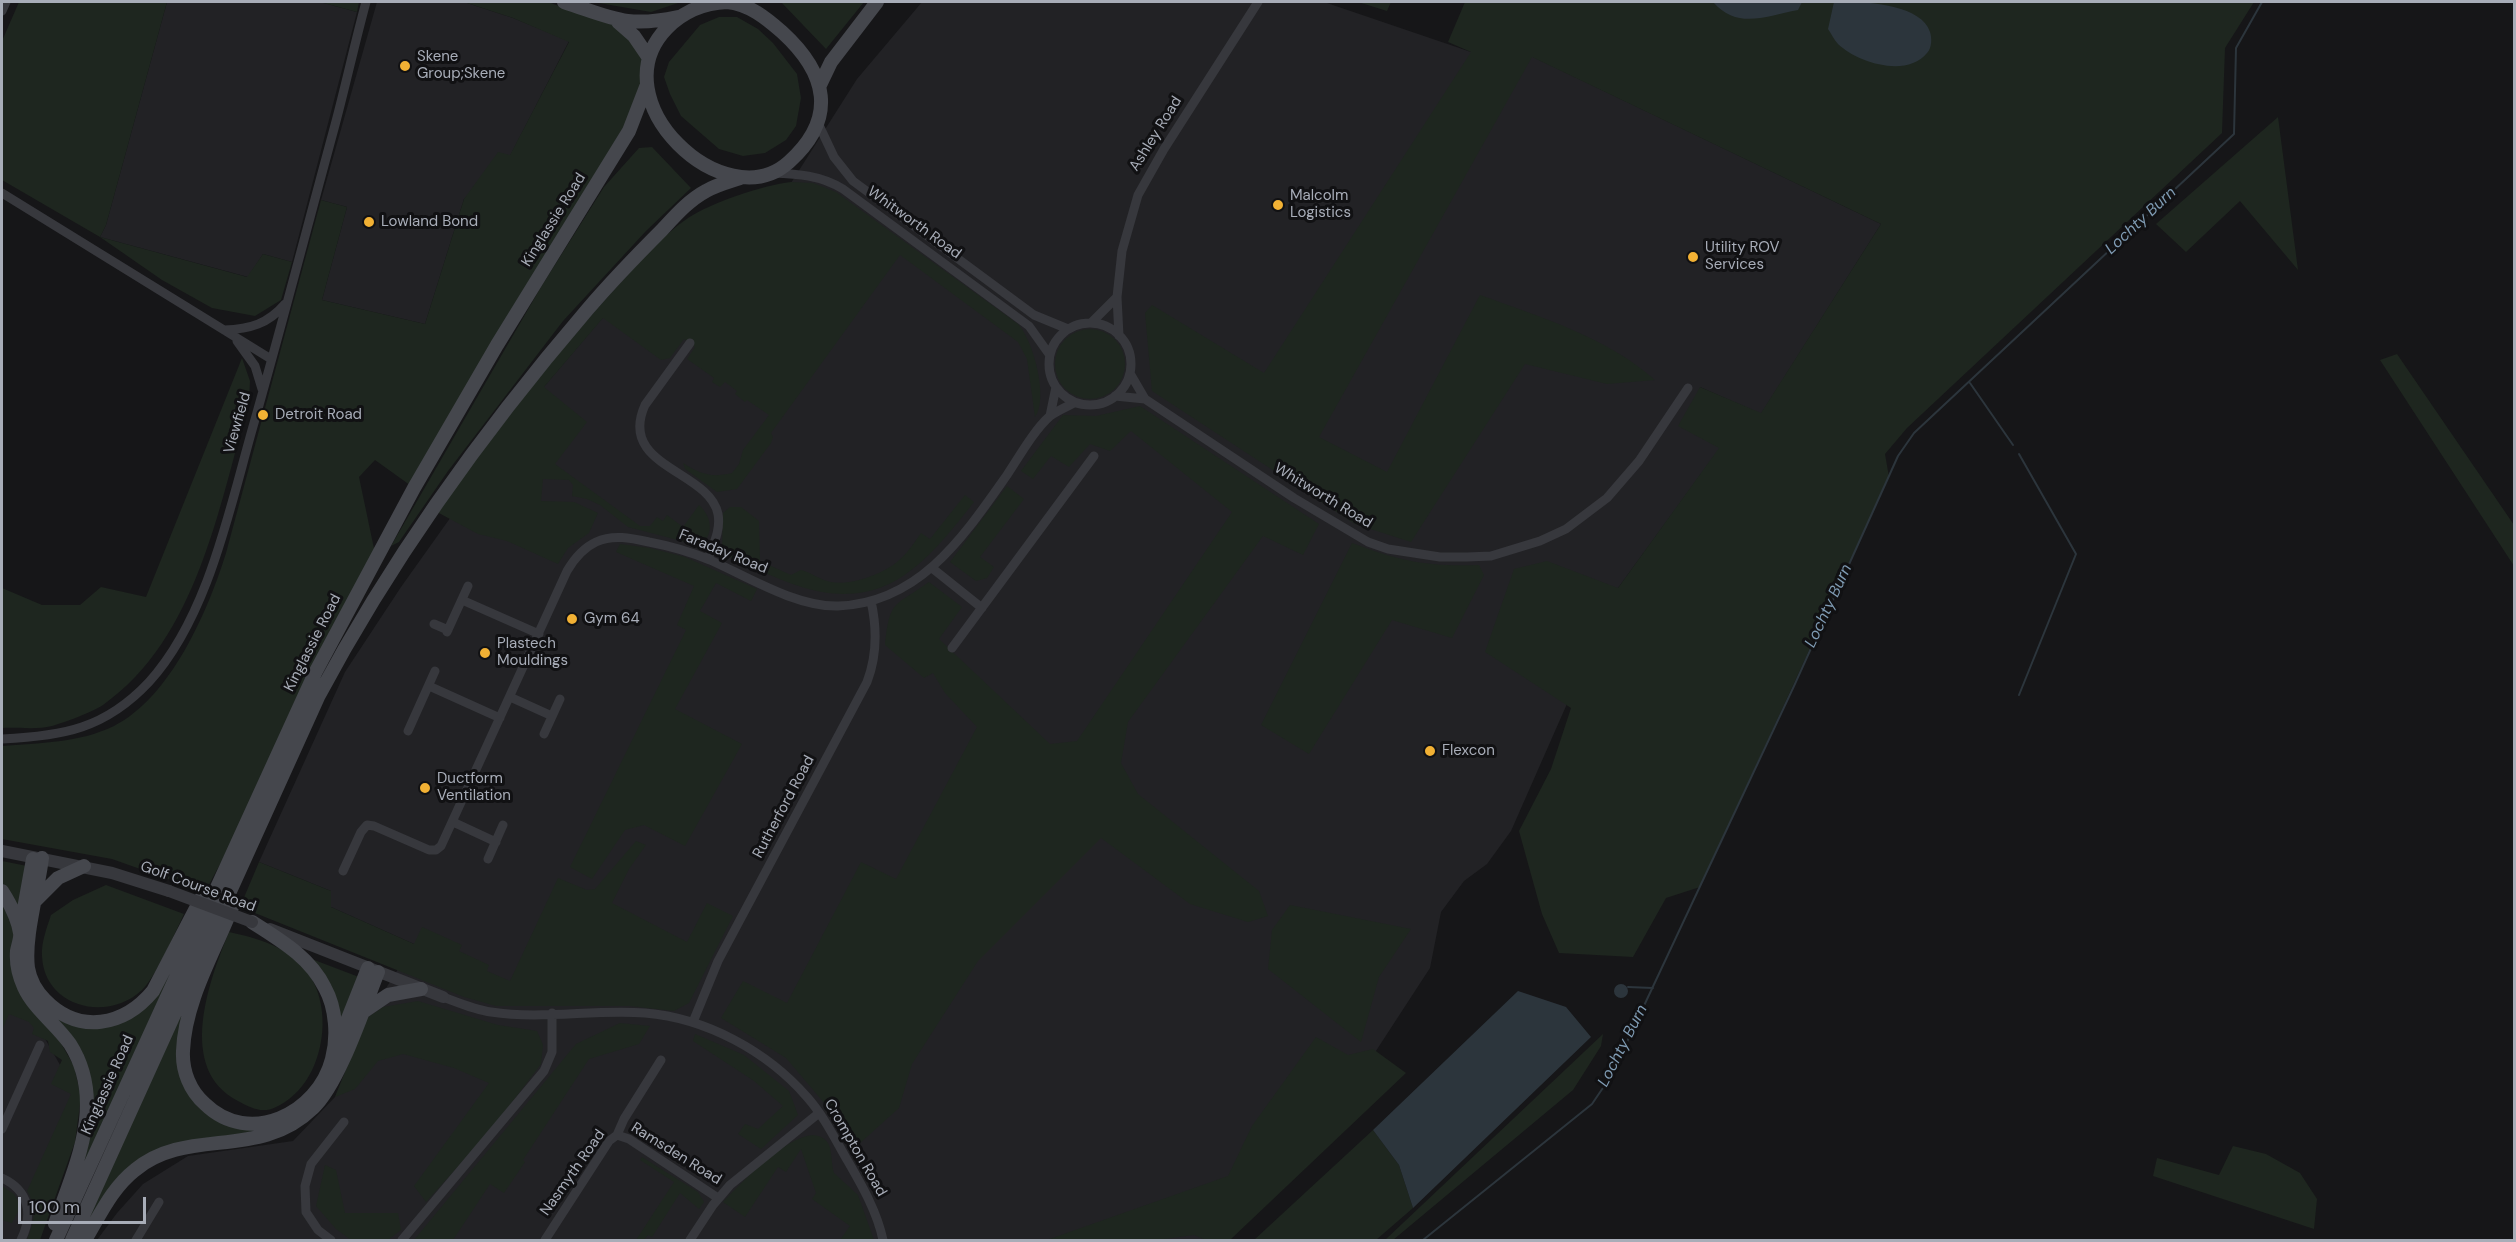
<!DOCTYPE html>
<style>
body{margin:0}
#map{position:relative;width:2516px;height:1242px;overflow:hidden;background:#161618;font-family:"DM Sans",sans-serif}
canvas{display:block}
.frame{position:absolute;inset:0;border:3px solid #a8adb8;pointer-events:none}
.scale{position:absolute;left:18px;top:1197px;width:128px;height:27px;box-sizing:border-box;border:3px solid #a8adb8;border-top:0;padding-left:8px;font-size:18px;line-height:21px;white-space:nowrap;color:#a8adb8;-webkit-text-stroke:4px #111113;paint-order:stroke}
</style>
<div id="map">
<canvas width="2516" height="1242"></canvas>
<div class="frame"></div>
<div class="scale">100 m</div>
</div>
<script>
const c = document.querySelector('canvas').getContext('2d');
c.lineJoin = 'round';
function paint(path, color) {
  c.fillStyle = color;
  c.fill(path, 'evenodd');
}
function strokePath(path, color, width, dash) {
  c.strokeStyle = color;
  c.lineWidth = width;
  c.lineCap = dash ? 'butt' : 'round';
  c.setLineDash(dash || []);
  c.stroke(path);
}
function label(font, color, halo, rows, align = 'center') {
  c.font = font + ' "DM Sans",sans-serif';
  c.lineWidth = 6;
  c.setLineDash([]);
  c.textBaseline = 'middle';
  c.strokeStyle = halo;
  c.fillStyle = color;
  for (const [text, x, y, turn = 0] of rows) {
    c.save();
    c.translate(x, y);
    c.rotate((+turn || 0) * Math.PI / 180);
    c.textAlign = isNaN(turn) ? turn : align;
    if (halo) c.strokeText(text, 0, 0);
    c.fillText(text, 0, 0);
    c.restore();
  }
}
paint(new Path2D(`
 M 167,2 L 320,2 L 357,12 L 292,262 L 263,254 L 248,277 L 100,237 L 106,225 Z
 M 377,2 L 464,2 L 513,18 L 569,41 L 510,156 L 464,199 L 425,324 L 322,300 L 347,207 L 321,200 Z
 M 922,2 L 1324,2 L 1471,52 L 1504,43 L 1881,224 L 1761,414 L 1700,387 L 1720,448 L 1618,588 L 1511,831 L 1487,864 L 1464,881 L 1441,912 L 1430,968 L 1372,1057 L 1228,1236 L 1232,1240 L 97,1240 L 117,1213 L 143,1184 L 188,1156 L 293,1141 L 335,1097 L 367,1018 L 414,944 L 331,907 L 331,891 L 259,862 L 345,672 L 401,587 L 542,389 L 627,289 L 784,194 L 857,79 Z
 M 2,957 L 20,995 L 75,1091 L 35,1240 L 2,1240 Z`), '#222225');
paint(new Path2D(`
 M 19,2 L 167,2 L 106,225 L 100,237 L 247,277 L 263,254 L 292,262 L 281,300 L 255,316 L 212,308 L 162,280 L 100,237 L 2,180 L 2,41 Z
 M 320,2 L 359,2 L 357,12 Z
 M 464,2 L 548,2 L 567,9 L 616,20 L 649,58 L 643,99 L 414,488 L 375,460 L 359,477 L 376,558 L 267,777 L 205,892 L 112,859 L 2,839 L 2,746 C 39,743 79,743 114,726 C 171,697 208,611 226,553 L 321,200 L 347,207 L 322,300 L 425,324 L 464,199 L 498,152 L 510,155 L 569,42 L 513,18 Z
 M 593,2 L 681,2 L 651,12 Z
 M 781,2 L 864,2 L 826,49 Z
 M 1358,2 L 1391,2 L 1387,11 Z
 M 1465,2 L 2254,2 L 2225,48 L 2222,133 L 1907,428 L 1885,454 L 1889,477 L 1700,887 L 1666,898 L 1633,957 L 1559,953 L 1542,914 L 1519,831 L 1551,769 L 1571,708 L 1485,652 L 1514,569 L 1547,561 L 1618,588 L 1719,448 L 1678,426 L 1700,387 L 1761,413 L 1881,224 L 1532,57 L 1319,437 L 1387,472 L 1480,295 C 1540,317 1607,337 1655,380 L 1607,384 L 1525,364 L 1411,542 L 1355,524 L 1152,391 L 1145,313 L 1152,305 L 1264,373 L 1471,52 L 1448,42 Z
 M 719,17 L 737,17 L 758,29 L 773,43 L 797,74 L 801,98 L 796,126 L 786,140 L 765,153 L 743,156 L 719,149 L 681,116 L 670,94 L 664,77 L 669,62 L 700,25 Z
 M 2278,117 L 2298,270 L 2240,201 L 2186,252 L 2156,224 Z
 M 652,147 L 691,188 L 646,231 L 563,321 L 448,471 L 399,542 L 391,546 L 541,287 L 604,187 L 639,148 Z
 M 791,182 L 813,183 L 836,192 L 1018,324 C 1033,340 1049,398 1035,417 L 1027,359 L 1018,342 L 900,255 L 771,433 L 773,437 L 771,443 L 737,489 L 717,492 L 685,469 L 683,463 C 700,474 711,478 732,473 L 739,464 L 743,450 L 769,415 L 747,400 L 745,402 L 735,394 L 737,391 L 725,382 L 720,387 L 712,382 L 714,378 L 687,359 L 695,347 L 684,339 L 670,358 L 661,360 L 603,318 L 544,387 L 587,422 L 555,464 L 640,526 L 650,526 L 657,517 L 663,521 L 667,515 L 683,527 L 699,505 C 711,516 714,531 703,544 L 697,545 L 628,527 L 600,505 L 587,499 L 572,496 L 573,485 L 569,480 L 543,479 L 541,501 L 574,502 L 598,513 L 589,533 L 568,548 L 558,564 L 507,541 L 478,534 L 437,512 C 493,436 549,361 613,291 C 636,266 660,237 688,218 C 711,203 763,185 791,182 Z
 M1055 364a35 35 0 1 1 70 0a35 35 0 1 1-70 0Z
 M 2397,354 L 2514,525 L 2514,566 L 2380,360 Z
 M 242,358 L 250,381 L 249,402 C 219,506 197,639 103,705 C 91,713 65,722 52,726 C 37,730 17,727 2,728 L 2,588 L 42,605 L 80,605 L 101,587 L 146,597 Z
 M 1140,406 L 1319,524 L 1303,555 L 1263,536 L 1128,722 L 1121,763 L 1138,794 L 1259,891 L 1268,916 L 1248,922 L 1190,904 L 1101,838 L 978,961 L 912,1064 L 899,1108 L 859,1144 L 786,1058 L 721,1018 L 743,981 L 787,1003 L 861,862 L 896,879 L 977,727 L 945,693 L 933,673 L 924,678 L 885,645 C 890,599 894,607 929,582 L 962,607 L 939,639 L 1050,744 L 1077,741 L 1232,512 L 1131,431 L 1110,451 L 1090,444 L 1069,467 L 1051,456 L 1033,479 L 1021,471 L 1063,415 L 1096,416 Z
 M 1007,486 L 1024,499 L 980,557 L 994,567 L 987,578 L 976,581 L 950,562 Z
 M 965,495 L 974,502 C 913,581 871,620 770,575 C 755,569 730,563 722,548 L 723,513 L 730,507 L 741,507 L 759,521 L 760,561 L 791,575 L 801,570 C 812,573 820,580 831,582 C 851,586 882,574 897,562 C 907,554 914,543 921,533 L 930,539 Z
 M 1352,543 C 1400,561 1427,567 1479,565 L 1484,575 L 1452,638 L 1392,620 L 1309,754 L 1261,725 Z
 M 620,544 L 650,548 L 685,557 L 757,589 L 751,601 L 716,583 L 700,611 L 722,623 L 675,709 L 742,744 L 685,846 L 644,825 L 625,830 L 592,879 L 570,867 L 686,630 L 677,625 L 694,586 L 616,552 Z
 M 636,841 L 646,845 L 629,869 L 612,903 L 687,942 L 707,903 L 733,916 L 689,1003 L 674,1011 L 630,1006 L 496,1006 L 464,997 L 240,907 L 259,862 L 331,891 L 331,907 L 414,944 L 422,927 L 462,945 L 459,951 L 489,965 L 487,971 L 510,981 L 558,878 L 587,890 L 595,889 Z
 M 2,861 L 27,866 L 19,913 L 2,882 Z
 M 106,885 L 184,914 C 175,933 157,975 142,990 C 107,1023 44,1007 42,956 C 41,943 47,927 51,915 L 73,900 Z
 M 2,891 L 59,1040 L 74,1066 L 81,1097 L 75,1142 L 40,1240 L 27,1240 C 34,1223 38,1208 27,1191 L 71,1094 L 51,1084 L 62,1060 L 50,1052 L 48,1041 L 32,1034 L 34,1028 L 29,1022 L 9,1014 L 2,1030 Z
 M 1290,905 L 1411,929 L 1379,977 L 1361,1042 L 1268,969 L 1272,930 Z
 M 229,932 C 257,938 290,947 308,973 C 336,1012 323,1086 276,1107 C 262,1114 251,1108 238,1101 C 176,1069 209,981 229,932 Z
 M 24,943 L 48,1010 L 117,1023 L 176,954 L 180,956 L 74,1192 L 92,1125 L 93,1095 L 29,988 Z
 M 309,958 L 359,977 L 339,1027 Z
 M 193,985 L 182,1028 L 195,1100 L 265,1128 L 332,1074 L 284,1125 L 162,1150 L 79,1236 Z
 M 418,1001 L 498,1025 L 537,1031 L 543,1045 L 541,1064 L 491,1130 L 426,1202 L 414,1186 L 489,1083 L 454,1068 L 403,1054 L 378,1061 L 355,1089 L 335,1097 L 367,1018 L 383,1007 Z
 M 620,1023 L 650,1026 L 639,1044 L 589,1059 L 523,1160 L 525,1162 L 504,1193 L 490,1184 L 453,1240 L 414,1240 L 576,1044 Z
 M 695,1034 L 744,1055 L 789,1091 L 798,1115 L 761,1149 L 738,1134 L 745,1124 L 758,1129 L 783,1106 L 754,1081 L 693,1041 Z
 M 1603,1034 L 1601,1046 L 1573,1090 L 1393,1240 L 1385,1240 Z
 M 1316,1037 L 1348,1055 L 1373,1049 L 1406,1073 L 1230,1240 L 1206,1240 L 1194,1235 L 1157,1240 L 1047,1240 L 1228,1176 L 1252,1126 Z
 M 1373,1130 L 1399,1165 L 1413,1208 L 1376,1240 L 1254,1240 Z
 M 812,1135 C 836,1137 829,1156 834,1173 L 858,1195 L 874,1240 L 840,1240 L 850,1226 L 812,1199 L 816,1193 L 801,1149 L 786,1172 L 778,1167 L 745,1217 L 723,1202 C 742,1182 784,1138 812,1135 Z
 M 2233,1146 L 2266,1154 L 2300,1173 L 2317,1199 L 2314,1229 L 2153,1176 L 2157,1158 L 2219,1175 Z
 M 642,1157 L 698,1192 L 704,1202 L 699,1209 L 680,1193 L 652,1237 L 648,1235 L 644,1240 L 636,1240 L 674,1182 L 640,1160 Z
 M 325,1165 L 336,1170 L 345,1213 L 398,1213 L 401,1230 L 388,1240 L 351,1240 L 336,1229 L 316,1206 Z
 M 2,1186 L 14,1194 L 21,1206 L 12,1223 L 2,1220 Z`), '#1e261f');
paint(new Path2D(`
 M 1713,2 L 1802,2 L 1798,10 C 1765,16 1738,30 1713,2 Z
 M 1834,2 C 1859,1 1921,3 1930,32 C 1932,38 1932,48 1927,53 C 1907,78 1858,63 1838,44 C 1834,40 1831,33 1828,29 Z
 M1614 991a7 7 0 1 1 14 0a7 7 0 1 1-14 0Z
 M 1518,991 L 1566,1007 L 1591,1037 L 1413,1208 L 1399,1165 L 1373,1130 Z`), '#2c353c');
strokePath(new Path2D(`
 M 1970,383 L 2013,445
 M 2019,454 L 2076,554 L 2019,695
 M 1628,987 L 1653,988
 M 1423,1240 L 1592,1104 L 1611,1076 L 1794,686 L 1898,456 L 1914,433 L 2234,134 L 2236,48 L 2262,2`), '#2c353c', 2);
strokePath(new Path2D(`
 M 2,11 L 6,2
 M 818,123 L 834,157 L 853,181 L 1034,315 L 1068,329
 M 772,173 C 798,174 820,175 843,189 L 1029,326 L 1049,354
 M 2,193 L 271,359
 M1049 364a41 41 0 1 1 82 0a41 41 0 1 1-82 0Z
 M 1091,323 L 1117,297
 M 224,330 C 250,329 268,324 285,304
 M 1119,336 L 1117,297 L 1122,251 L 1138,195 L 1164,149 L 1258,2
 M 237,341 L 255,366 L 262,389
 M 690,343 L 645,405 C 617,467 709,470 718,514 C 721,530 713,545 708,559
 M 1131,375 L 1145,399 L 1294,498 L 1368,542 L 1388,549 L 1440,557 L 1467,557 L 1491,556 L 1540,541 L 1566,529 L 1607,498 L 1639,461 L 1688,388
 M 1115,396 L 1145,399
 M 1050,416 L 1056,387
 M 932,568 L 982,608
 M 462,600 L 539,634
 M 434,624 L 448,630
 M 447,632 L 468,586
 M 952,648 L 1094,456
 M 429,686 L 500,718
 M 510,697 L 552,716
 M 408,731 L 435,671
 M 544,734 L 560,699
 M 2,739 C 63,736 105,729 149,682 C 209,616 230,506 254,423 C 282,324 308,224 335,125 C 346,84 355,42 366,2
 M 453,822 L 496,842
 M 488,859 L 503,825
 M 343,871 L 361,832 L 367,825 L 374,826 L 429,850 L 436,850 L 441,846 L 567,571 C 574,559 583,548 596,542 C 613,534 631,538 649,542 C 670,546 691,552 710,560 C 748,577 796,607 838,606 C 920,603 964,536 1007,475 C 1019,457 1034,430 1050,416 C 1057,411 1066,407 1074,403
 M 443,997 C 459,1003 475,1010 491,1012 C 542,1020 594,1009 645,1013 C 706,1018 767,1051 807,1097 C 823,1115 834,1137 846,1158 C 861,1184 877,1211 883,1240
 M 693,1022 L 718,961 L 867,682 C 877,656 877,628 871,601
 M 2,1129 L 40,1045
 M 617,1135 L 629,1139 L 718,1198
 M 2,1178 C 30,1191 33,1215 21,1240
 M 136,1240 L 159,1202
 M 331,1240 L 318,1230 L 306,1212 L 305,1186 L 311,1164 L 344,1122
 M 402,1240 L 544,1071 L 552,1052 L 552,1013
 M 545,1240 L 609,1141 L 617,1135 L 624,1119 L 661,1060
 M 690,1240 L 713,1205 L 730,1185 L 819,1113`), '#37383d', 9);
strokePath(new Path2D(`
 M 2,851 L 112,873 L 169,891
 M 270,929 L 443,997`), '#37383d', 12);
strokePath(new Path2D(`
 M 564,2 C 613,18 626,28 678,17
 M 727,2 C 749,4 766,18 782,32 C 827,73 838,118 789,162 C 725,220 597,100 667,28 C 684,11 703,3 727,2 Z
 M 618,22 L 634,36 L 649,58
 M 820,85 L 831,62 L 877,2
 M 42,858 C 38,891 24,937 28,968 C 30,980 37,992 45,1000 C 79,1035 124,1026 153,991 L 205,891
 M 2,891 C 9,902 18,919 20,933 C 21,938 18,945 17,951 C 16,963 19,976 24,987 C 34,1009 56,1024 70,1044 C 107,1102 75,1166 55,1224
 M 36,900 L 58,878 L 84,866
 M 234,902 C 216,950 185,999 183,1051 C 182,1071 190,1091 205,1104 C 249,1147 318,1114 332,1059 C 338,1037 336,1008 325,988 C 310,957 280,940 252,922
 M 20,931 L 33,859
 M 363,1012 L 388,995 L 421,989
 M 337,1046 L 368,968
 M 56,1240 L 315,673 L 414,488 L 497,345 L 629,131 L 646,87
 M 72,1240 L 318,697 C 393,556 484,430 587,310 C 611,282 636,256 662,230 C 675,216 689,200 706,191 C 716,185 728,182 740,178
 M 85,1240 C 100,1215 112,1188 135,1170 C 188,1126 259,1161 313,1108 C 339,1084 364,1007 378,972`), '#45474d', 14);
strokePath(new Path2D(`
 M 169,891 L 252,922`), '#37383d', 12);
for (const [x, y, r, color] of [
 [405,66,6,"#f2b134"],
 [1278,205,6,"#f2b134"],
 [369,222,6,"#f2b134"],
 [1693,257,6,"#f2b134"],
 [263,415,6,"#f2b134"],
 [572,619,6,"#f2b134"],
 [485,653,6,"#f2b134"],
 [1430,751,6,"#f2b134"],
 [425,788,6,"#f2b134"]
]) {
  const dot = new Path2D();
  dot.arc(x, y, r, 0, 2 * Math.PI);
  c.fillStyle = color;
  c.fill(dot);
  strokePath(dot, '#111113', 2);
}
label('15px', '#a8adb8', '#111113', [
 ["Skene",417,57],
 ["Group;Skene",417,74],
 ["Malcolm",1290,196],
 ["Logistics",1290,213],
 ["Lowland Bond",381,222],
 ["Utility ROV",1705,248],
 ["Services",1705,265],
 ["Detroit Road",275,415],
 ["Gym 64",584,619],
 ["Plastech",497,644],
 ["Mouldings",497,661],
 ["Flexcon",1442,751],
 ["Ductform",437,779],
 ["Ventilation",437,796]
], 'left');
label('15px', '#a8adb8', '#111113', [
 ["Ashley Road",1156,134,-58],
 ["Kinglassie Road",554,220,-58],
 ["Whitworth Road",914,223,36],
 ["Viewfield",238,423,-74],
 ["Whitworth Road",1323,496,31],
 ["Faraday Road",723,552,22],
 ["Kinglassie Road",313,643,-63],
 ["Rutherford Road",784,807,-62],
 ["Golf Course Road",198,887,20],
 ["Kinglassie Road",108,1085,-66],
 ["Crompton Road",855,1148,60],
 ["Ramsden Road",676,1154,32],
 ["Nasmyth Road",573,1173,-55]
]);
label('italic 16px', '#7f9bb3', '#111113', [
 ["Lochty Burn",2141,221,-43],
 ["Lochty Burn",1829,606,-65],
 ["Lochty Burn",1623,1046,-63]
]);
</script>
